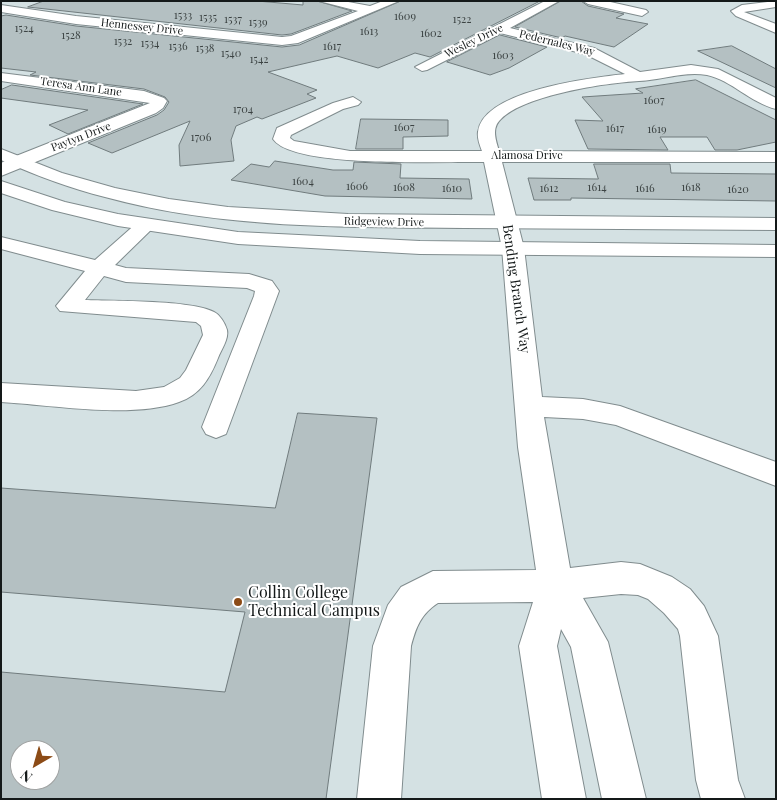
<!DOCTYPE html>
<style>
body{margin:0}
#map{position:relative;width:777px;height:800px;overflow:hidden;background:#d4e1e3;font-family:"Playfair Display",serif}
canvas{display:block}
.frame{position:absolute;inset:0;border:2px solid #141919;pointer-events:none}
.north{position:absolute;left:10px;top:740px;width:50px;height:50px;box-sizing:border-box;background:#fff;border:1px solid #a1a3a3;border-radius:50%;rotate:218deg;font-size:14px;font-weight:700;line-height:20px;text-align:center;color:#141919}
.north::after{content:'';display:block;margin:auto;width:18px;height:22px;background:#8c4b16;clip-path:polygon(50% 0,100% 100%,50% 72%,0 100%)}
</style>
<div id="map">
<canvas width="777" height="800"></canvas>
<div class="frame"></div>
<div class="north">N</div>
</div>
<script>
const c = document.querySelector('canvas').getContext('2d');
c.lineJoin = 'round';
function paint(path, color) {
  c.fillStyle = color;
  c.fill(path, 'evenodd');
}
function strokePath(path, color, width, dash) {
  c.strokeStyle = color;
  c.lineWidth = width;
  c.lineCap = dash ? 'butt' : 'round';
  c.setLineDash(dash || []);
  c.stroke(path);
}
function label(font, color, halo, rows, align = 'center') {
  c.font = font + ' "Playfair Display",serif';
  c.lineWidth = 4;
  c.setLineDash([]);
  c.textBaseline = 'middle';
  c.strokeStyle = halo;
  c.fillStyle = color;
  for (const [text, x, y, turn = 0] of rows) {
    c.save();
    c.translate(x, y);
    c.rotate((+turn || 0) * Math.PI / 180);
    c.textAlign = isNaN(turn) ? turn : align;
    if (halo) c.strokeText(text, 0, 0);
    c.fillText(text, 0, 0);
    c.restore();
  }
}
const building = new Path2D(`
 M 44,1 L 257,1 L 303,5 L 303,1 L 317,1 L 352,11 L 291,34 L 282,35 L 28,7 Z
 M 401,1 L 540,1 L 430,57 L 415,53 L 378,68 L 337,56 L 268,72 L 317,90 L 307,94 L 316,98 L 262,119 L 257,117 L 236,126 L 231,140 L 234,161 L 180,166 L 179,145 L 190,121 L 112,153 L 88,143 L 157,115 L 164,110 L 169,102 L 165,97 L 144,89 L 30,75 L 36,72 L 1,68 L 1,16 L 6,15 L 76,26 L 282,47 L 299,45 Z
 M 561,1 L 581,1 L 588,6 L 624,14 L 616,18 L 648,24 L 614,47 L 565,36 L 562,38 L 515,27 Z
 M 500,35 L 547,47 L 509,68 L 490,75 L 447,62 Z
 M 732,46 L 776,69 L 776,88 L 698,51 Z
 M 696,80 L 776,120 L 776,142 L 737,150 L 715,150 L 707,137 L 660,137 L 668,150 L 588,149 L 575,120 L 603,121 L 582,97 L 643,93 L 636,89 Z
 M 12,85 L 143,104 L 68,134 L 49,125 L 88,110 L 1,98 L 1,90 Z
 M 361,119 L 448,120 L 448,136 L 403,137 L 403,149 L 356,149 Z
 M 275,161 L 333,170 L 353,170 L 354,162 L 401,164 L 400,178 L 469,179 L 472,199 L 325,196 L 231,180 L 251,164 L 269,167 Z
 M 594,164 L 670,164 L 671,173 L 776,174 L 776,201 L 571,198 L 571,200 L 534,200 L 528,178 L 598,179 Z
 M 298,413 L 377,418 L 326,799 L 1,799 L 1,672 L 225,692 L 245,612 L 1,592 L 1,488 L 275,508 ZM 20,750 L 50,750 L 50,780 L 20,780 Z`);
paint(building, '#b4c0c2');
strokePath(building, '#707b7d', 1);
const minor = new Path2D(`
 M 319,1 L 343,1 L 370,6 L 383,1 L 399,1 L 298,43 L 282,45 L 76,24 L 1,12 L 1,5 L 76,16 L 282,37 L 291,36 L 358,11 Z
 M 545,1 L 559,1 L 510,28 L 594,48 L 640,72 L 691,65 L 718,69 L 776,98 L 776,109 C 751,103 731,80 707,75 C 684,71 662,80 639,81 C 605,83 525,95 501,119 C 491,128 496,140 499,151 L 776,152 L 776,162 L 502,162 L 524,248 L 542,397 L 583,399 L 620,406 L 776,462 L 776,486 L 616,425 L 583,419 L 544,417 L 570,568 L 621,562 L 640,564 L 672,577 L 690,589 L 704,606 L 718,636 L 738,780 L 745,799 L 701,799 L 696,780 L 680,636 L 678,629 L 664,613 L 648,599 L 638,595 L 621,594 L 583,598 L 608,642 L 646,799 L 602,799 L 571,647 L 561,629 L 557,646 L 586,799 L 542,799 L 519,646 L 533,602 L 438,603 C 421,614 416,627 411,646 L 401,799 L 357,799 L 373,646 L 388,605 L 401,587 L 433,571 L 536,570 L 518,447 L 502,248 L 484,162 C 446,161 293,169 273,139 L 277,128 L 333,103 L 353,97 L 361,102 L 358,105 L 343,109 L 291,135 L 290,138 L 294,141 L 350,151 L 482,151 C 480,146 477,138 478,132 C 483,90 591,78 625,74 L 585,54 L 500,33 L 427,70 L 422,71 L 415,67 Z
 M 583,1 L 606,1 L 646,10 L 648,12 L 642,16 L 588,4 Z
 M 776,1 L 776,7 L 744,12 L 776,24 L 776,33 L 736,16 L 731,11 L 742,5 Z
 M 1,73 L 144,91 L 164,98 L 167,101 L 163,108 L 156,113 L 1,176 L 1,163 L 11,158 L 150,103 L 1,81 Z
 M 145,220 L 152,222 L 155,226 L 115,265 L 126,268 L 249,274 L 272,281 L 279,291 L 226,434 L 216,438 L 206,434 L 202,427 L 254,296 L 255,291 L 247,288 L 126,282 L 104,276 L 85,300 C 114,301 192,300 214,312 C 220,315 225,323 227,330 C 229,339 221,350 218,358 C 210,378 200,395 179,402 C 132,419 52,405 1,402 L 1,383 L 136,391 L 164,387 L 180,378 L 186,370 L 203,335 L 201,326 L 196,322 L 60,311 L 56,306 L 85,271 L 1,249 L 1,237 L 95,260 L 138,222 Z`);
const major = new Path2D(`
 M 1,149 L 62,173 L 115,188 L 169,199 L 228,207 L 348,214 L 776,218 L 776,230 C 672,229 568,229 465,228 C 345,227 221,229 105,197 C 69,188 35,175 1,160 Z
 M 1,181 L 65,202 L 118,214 L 238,232 L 420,241 L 776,245 L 776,257 L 420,254 L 238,244 L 118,226 L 52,210 L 1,193 Z`);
strokePath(minor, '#808c8e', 2);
strokePath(major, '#808c8e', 2);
paint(minor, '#fff');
paint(major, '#fff');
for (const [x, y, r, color] of [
 [238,602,5,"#8c4b16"]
]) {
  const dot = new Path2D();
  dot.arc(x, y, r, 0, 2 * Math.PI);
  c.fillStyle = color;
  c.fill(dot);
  strokePath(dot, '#fff', 2);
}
label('11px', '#3c4343', null, [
 ["1533",183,16],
 ["1609",405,17],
 ["1535",208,18],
 ["1537",233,20],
 ["1522",462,20],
 ["1539",258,23],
 ["1524",24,29],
 ["1613",369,32],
 ["1602",431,34],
 ["1528",71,36],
 ["1532",123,42],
 ["1534",150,44],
 ["1536",178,47],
 ["1617",332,47],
 ["1538",205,49],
 ["1540",231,54],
 ["1603",503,56],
 ["1542",259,60],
 ["1607",654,101],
 ["1704",243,110],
 ["1607",404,128],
 ["1617",615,129],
 ["1619",657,130],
 ["1706",201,138],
 ["1604",303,182],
 ["1606",357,187],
 ["1608",404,188],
 ["1614",597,188],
 ["1618",691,188],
 ["1610",452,189],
 ["1612",549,189],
 ["1616",645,189],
 ["1620",738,190]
]);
label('11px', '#141919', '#fff', [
 ["Hennessey Drive",142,27,6],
 ["Wesley Drive",474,41,-26],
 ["Pedernales Way",557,43,14],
 ["Teresa Ann Lane",81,87,8],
 ["Paytyn Drive",81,137,-21],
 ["Alamosa Drive",527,156],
 ["Ridgeview Drive",384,222,1]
]);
label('14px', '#141919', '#fff', [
 ["Bending Branch Way",516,289,82]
]);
label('16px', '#141919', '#fff', [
 ["Collin College",248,593],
 ["Technical Campus",248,611]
], 'left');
</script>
